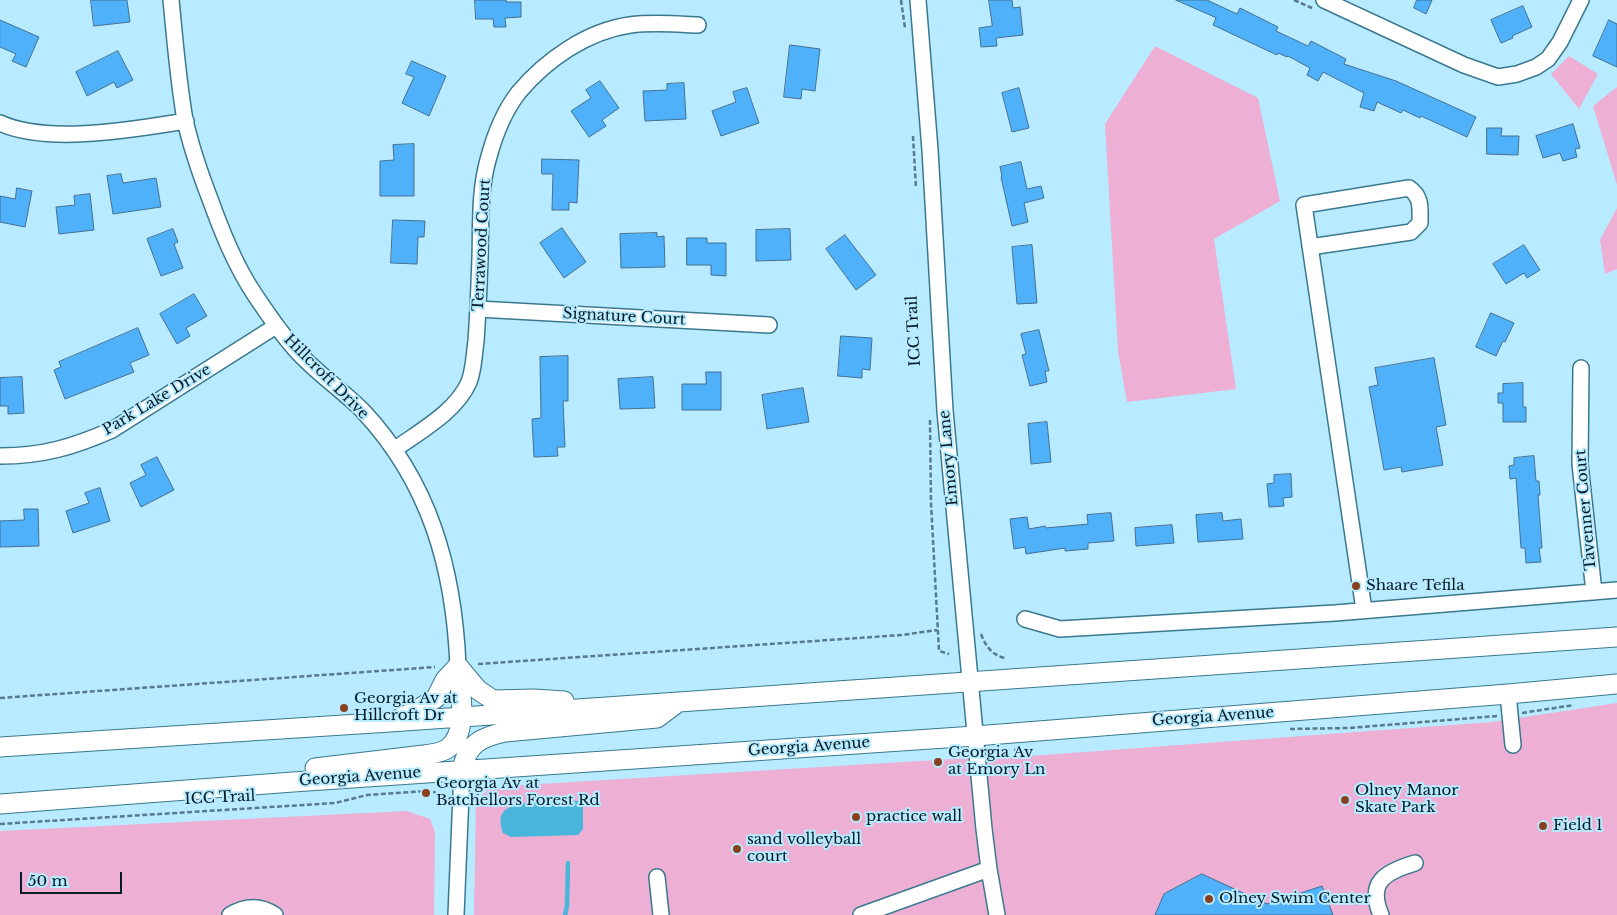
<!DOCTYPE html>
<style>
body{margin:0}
#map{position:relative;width:1617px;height:915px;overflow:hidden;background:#b8ebff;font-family:"Libre Baskerville",serif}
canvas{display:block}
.scale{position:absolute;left:20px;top:872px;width:102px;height:22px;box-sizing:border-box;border:2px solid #021b24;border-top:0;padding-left:6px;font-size:15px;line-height:18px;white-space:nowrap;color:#021b24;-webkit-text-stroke:4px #b8ebff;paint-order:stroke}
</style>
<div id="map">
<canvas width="1617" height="915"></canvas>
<div class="scale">50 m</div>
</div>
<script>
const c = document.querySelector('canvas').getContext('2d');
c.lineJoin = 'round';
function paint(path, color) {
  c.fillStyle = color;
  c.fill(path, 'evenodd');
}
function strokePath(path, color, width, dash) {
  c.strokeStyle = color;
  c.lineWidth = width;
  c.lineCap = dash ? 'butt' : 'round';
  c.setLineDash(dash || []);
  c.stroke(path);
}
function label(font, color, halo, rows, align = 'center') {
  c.font = font + ' "Libre Baskerville",serif';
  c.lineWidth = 4;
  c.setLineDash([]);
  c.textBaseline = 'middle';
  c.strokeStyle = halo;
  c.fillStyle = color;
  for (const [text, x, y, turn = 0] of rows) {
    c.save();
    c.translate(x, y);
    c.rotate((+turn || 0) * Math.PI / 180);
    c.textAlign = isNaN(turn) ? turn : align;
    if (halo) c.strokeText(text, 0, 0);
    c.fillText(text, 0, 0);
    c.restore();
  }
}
paint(new Path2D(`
 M 1155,46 L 1258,98 L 1280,201 L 1214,239 L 1236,389 L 1127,402 L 1118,351 L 1105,124 Z
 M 1569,56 L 1598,74 L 1579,109 L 1551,74 Z
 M 1617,87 L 1617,185 L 1593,106 Z
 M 1617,208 L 1617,269 L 1605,274 L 1600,240 Z
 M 1617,703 L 1617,915 L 474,915 L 476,801 L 490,787 L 953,759 L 1003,758 L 1492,722 Z
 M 407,811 L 430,819 L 435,832 L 434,915 L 0,915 L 0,831 Z`), '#edafd3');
paint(new Path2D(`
 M 583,801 L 583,829 L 578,835 L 511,837 L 503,833 C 501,827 499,819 502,814 C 510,798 566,801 583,801 Z`), '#48b6db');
strokePath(new Path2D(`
 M 565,915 L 567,906 L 568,863`), '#48b6db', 4.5);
const building = new Path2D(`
 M 91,0 L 127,0 L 130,22 L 94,26 Z
 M 475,0 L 506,0 L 506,2 L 521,2 L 521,17 L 505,18 L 506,27 L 494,27 L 493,19 L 476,19 Z
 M 989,0 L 1012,0 L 1013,8 L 1020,7 L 1023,35 L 996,38 L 997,46 L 981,47 L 979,28 L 992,26 Z
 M 1176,0 L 1207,0 L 1237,14 L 1240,8 L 1278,27 L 1276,31 L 1308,46 L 1311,41 L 1346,59 L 1344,64 L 1396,81 L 1476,117 L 1467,137 L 1421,116 L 1420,118 L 1403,110 L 1401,113 L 1377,102 L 1374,111 L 1360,107 L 1364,93 L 1323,72 L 1318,81 L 1307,75 L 1310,68 L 1288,56 L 1287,57 L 1278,53 L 1277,55 L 1213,25 L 1216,18 Z
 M 1417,0 L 1432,0 L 1426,14 L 1414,8 Z
 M 1523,6 L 1532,27 L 1512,36 L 1513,38 L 1501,43 L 1491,20 Z
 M 0,20 L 39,37 L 26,67 L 12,61 L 16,54 L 0,47 Z
 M 1609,20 L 1617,24 L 1617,67 L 1593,56 Z
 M 790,45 L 820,49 L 815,91 L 802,89 L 801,99 L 784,97 Z
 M 118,51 L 133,80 L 117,88 L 114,82 L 87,96 L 76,72 Z
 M 412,61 L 446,76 L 429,116 L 402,103 L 414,77 L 406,74 Z
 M 600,81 L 619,108 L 602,120 L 606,126 L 589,137 L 571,111 L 591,98 L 586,90 Z
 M 684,83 L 686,119 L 645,121 L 643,91 L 667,90 L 667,84 Z
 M 747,88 L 759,123 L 721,136 L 712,111 L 736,102 L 733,92 Z
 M 1019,88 L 1029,128 L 1012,132 L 1002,93 Z
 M 1573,124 L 1580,148 L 1575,149 L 1577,157 L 1563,161 L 1560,153 L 1543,158 L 1536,136 Z
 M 1487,128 L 1502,128 L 1501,136 L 1519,136 L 1518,155 L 1487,154 Z
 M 414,144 L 414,196 L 380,196 L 380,161 L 394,160 L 393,145 Z
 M 542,159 L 579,160 L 577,203 L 569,202 L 569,210 L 552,210 L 553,174 L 542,174 Z
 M 1021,162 L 1027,189 L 1041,186 L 1044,198 L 1024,203 L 1028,222 L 1012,226 L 1001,177 L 1002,176 L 1000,167 Z
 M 121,174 L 123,183 L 156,178 L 161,207 L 113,214 L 107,176 Z
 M 17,188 L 32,191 L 25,227 L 0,222 L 0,196 L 15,199 Z
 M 90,194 L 94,230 L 59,234 L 56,207 L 75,205 L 74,196 Z
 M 393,220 L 425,221 L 424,237 L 418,237 L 417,264 L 391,263 Z
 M 562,228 L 586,262 L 564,278 L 540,243 Z
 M 173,229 L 178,242 L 174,244 L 183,268 L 161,276 L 147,239 Z
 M 790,229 L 791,260 L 756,261 L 756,230 Z
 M 657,233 L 657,237 L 664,236 L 665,267 L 621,268 L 620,234 Z
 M 845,235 L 876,275 L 856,290 L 826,249 Z
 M 687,238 L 707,238 L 707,243 L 726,243 L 726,276 L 711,275 L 711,265 L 687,265 Z
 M 1032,245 L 1037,303 L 1017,304 L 1012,247 Z
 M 1524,245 L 1540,270 L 1527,278 L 1524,273 L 1506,284 L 1493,264 Z
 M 194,294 L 207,316 L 186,328 L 190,336 L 177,344 L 160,314 Z
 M 1491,313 L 1514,323 L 1505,342 L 1503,341 L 1496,356 L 1476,347 Z
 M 138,328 L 149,355 L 130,363 L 134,372 L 65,399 L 54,370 L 61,367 L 59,362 Z
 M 1039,330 L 1049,371 L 1045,371 L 1047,382 L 1030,386 L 1022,355 L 1026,354 L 1021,334 Z
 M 841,336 L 872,338 L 870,370 L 862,369 L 862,378 L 838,376 Z
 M 568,356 L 568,401 L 563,401 L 565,447 L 557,447 L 558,456 L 534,457 L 532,419 L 541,418 L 540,357 Z
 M 1434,358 L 1446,425 L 1436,427 L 1443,465 L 1402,472 L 1401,467 L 1384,470 L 1369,387 L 1378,385 L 1375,368 Z
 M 706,372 L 721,372 L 721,410 L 682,410 L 682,384 L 706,384 Z
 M 22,377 L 24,413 L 8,414 L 8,406 L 0,406 L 0,378 Z
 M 653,377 L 655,408 L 620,409 L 618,379 Z
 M 1523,383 L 1523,407 L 1526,407 L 1526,422 L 1503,422 L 1503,403 L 1498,403 L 1498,393 L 1503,393 L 1503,384 Z
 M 803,388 L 809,422 L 767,429 L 762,395 Z
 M 1047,422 L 1051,462 L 1031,464 L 1028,424 Z
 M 1534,456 L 1536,481 L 1539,481 L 1540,495 L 1538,495 L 1542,548 L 1539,548 L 1541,562 L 1526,563 L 1525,548 L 1521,548 L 1516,478 L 1510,479 L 1509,466 L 1514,465 L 1514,458 Z
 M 157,457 L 174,490 L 141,507 L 130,483 L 146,475 L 141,465 Z
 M 1291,474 L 1292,497 L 1283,498 L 1284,506 L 1269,507 L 1267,484 L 1274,483 L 1274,475 Z
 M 100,488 L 110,521 L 73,533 L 66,511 L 89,503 L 85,493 Z
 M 24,509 L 38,509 L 39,546 L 0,547 L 0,521 L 24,520 Z
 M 1111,513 L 1114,541 L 1088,543 L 1088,549 L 1065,551 L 1065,548 L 1026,554 L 1025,547 L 1014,549 L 1010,519 L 1027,517 L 1029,529 L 1045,526 L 1046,528 L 1088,524 L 1087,515 Z
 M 1222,513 L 1223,521 L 1241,519 L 1243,539 L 1198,542 L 1196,515 Z
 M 1172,525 L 1174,543 L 1136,546 L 1135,528 Z
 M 1202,874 L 1267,904 L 1322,886 L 1333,915 L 1155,915 L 1164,894 Z`);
paint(building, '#4fb1f9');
strokePath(building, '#457093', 1);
const minor = new Path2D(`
 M 171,0 C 175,40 178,80 185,120 C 191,147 200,173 210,199 C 222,232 235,265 255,295 C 267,313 280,332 295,349 C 315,372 341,389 362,410 C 430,482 454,569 458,666
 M 918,0 L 930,150 L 945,411 L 984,829 L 989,869 L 997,915
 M 1324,0 L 1464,65 L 1498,77 L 1517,74 L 1536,67 L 1548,59 L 1560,42 L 1581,0
 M 0,123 C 47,145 135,129 186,121
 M 1310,247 L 1411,232 L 1420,223 C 1420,208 1422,197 1409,188 L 1304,205 L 1364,610
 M 478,309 L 769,325
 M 1581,368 L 1580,464 L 1594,592
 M 394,450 C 420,431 456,412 469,382 C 474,369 474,355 476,341 C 478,313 479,286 480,258 C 481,226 479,192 488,160 C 494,137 504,111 519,92 C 546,60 587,31 630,25 C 653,22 675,24 698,25
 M 0,456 C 43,456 73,447 112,430 L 276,326
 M 1025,619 L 1060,629 L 1335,613 L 1617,590
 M 1508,694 L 1513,745
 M 657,877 L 661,915
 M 230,915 C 245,906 260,905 275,915
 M 456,915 L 462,770
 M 861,915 L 989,869
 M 1381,915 C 1367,882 1385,872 1415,863`);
const major = new Path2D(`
 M 458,666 L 478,690 L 493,700 L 534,699 L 564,701
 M 400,718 L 417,710 L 436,698 L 445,680 L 458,666
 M 0,747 L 390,722 L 1617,637
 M 315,768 L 424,755 C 432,754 440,753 447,749 C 470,733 460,689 458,666
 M 462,770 C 467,744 481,737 505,732 L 657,718 L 677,703
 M 0,804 L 293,782 L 975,736 L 1508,694 L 1617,684`);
strokePath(minor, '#3a788f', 18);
strokePath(major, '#3a788f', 21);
strokePath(new Path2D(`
 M 901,0 L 905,28
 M 1294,0 L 1312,8
 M 913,136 L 916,188
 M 930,420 L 931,503 L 939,651 L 949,654
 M 981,634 C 986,647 992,655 1005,658
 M 478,664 L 902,635 L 937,630
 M 0,698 L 435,667
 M 1522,713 L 1574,705
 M 1290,729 L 1349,728 L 1497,716
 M 1014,750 L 1036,749
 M 999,754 L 1006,750
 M 477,795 L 481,790 L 490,786
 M 0,824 L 335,803 L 367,795 L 427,791 L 434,792 L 440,795`), '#567b89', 2.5, [5, 2.5]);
strokePath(minor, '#fff', 15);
strokePath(major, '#fff', 19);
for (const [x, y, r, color] of [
 [1356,586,5,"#88411f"],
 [344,708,5,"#88411f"],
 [938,762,5,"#88411f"],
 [426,793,5,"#88411f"],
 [1345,800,5,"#88411f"],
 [856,817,5,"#88411f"],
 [1543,826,5,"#88411f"],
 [737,849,5,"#88411f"],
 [1209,899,5,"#88411f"]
]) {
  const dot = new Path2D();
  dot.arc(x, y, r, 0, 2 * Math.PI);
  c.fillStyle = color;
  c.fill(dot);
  strokePath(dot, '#b8ebff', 2);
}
label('15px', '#021b24', '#b8ebff', [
 ["Terrawood Court",482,245,-87],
 ["Signature Court",624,317,3],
 ["ICC Trail",914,331,-93],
 ["Hillcroft Drive",326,377,45],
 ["Park Lake Drive",157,400,-31],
 ["Emory Lane",949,458,-95],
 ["Tavenner Court",1586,510,-95],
 ["Georgia Avenue",1213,717,-4],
 ["Georgia Avenue",809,747,-4],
 ["Georgia Avenue",360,777,-4],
 ["ICC Trail",220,798,-3]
]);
label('15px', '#021b24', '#b8ebff', [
 ["Shaare Tefila",1366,586],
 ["Georgia Av at",354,699],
 ["Hillcroft Dr",354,716],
 ["Georgia Av",948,753],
 ["at Emory Ln",948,770],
 ["Georgia Av at",436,784],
 ["Batchellors Forest Rd",436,801],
 ["Olney Manor",1355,791],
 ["Skate Park",1355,808],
 ["practice wall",866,817],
 ["Field 1",1553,826],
 ["sand volleyball",747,840],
 ["court",747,857],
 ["Olney Swim Center",1219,899]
], 'left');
</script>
